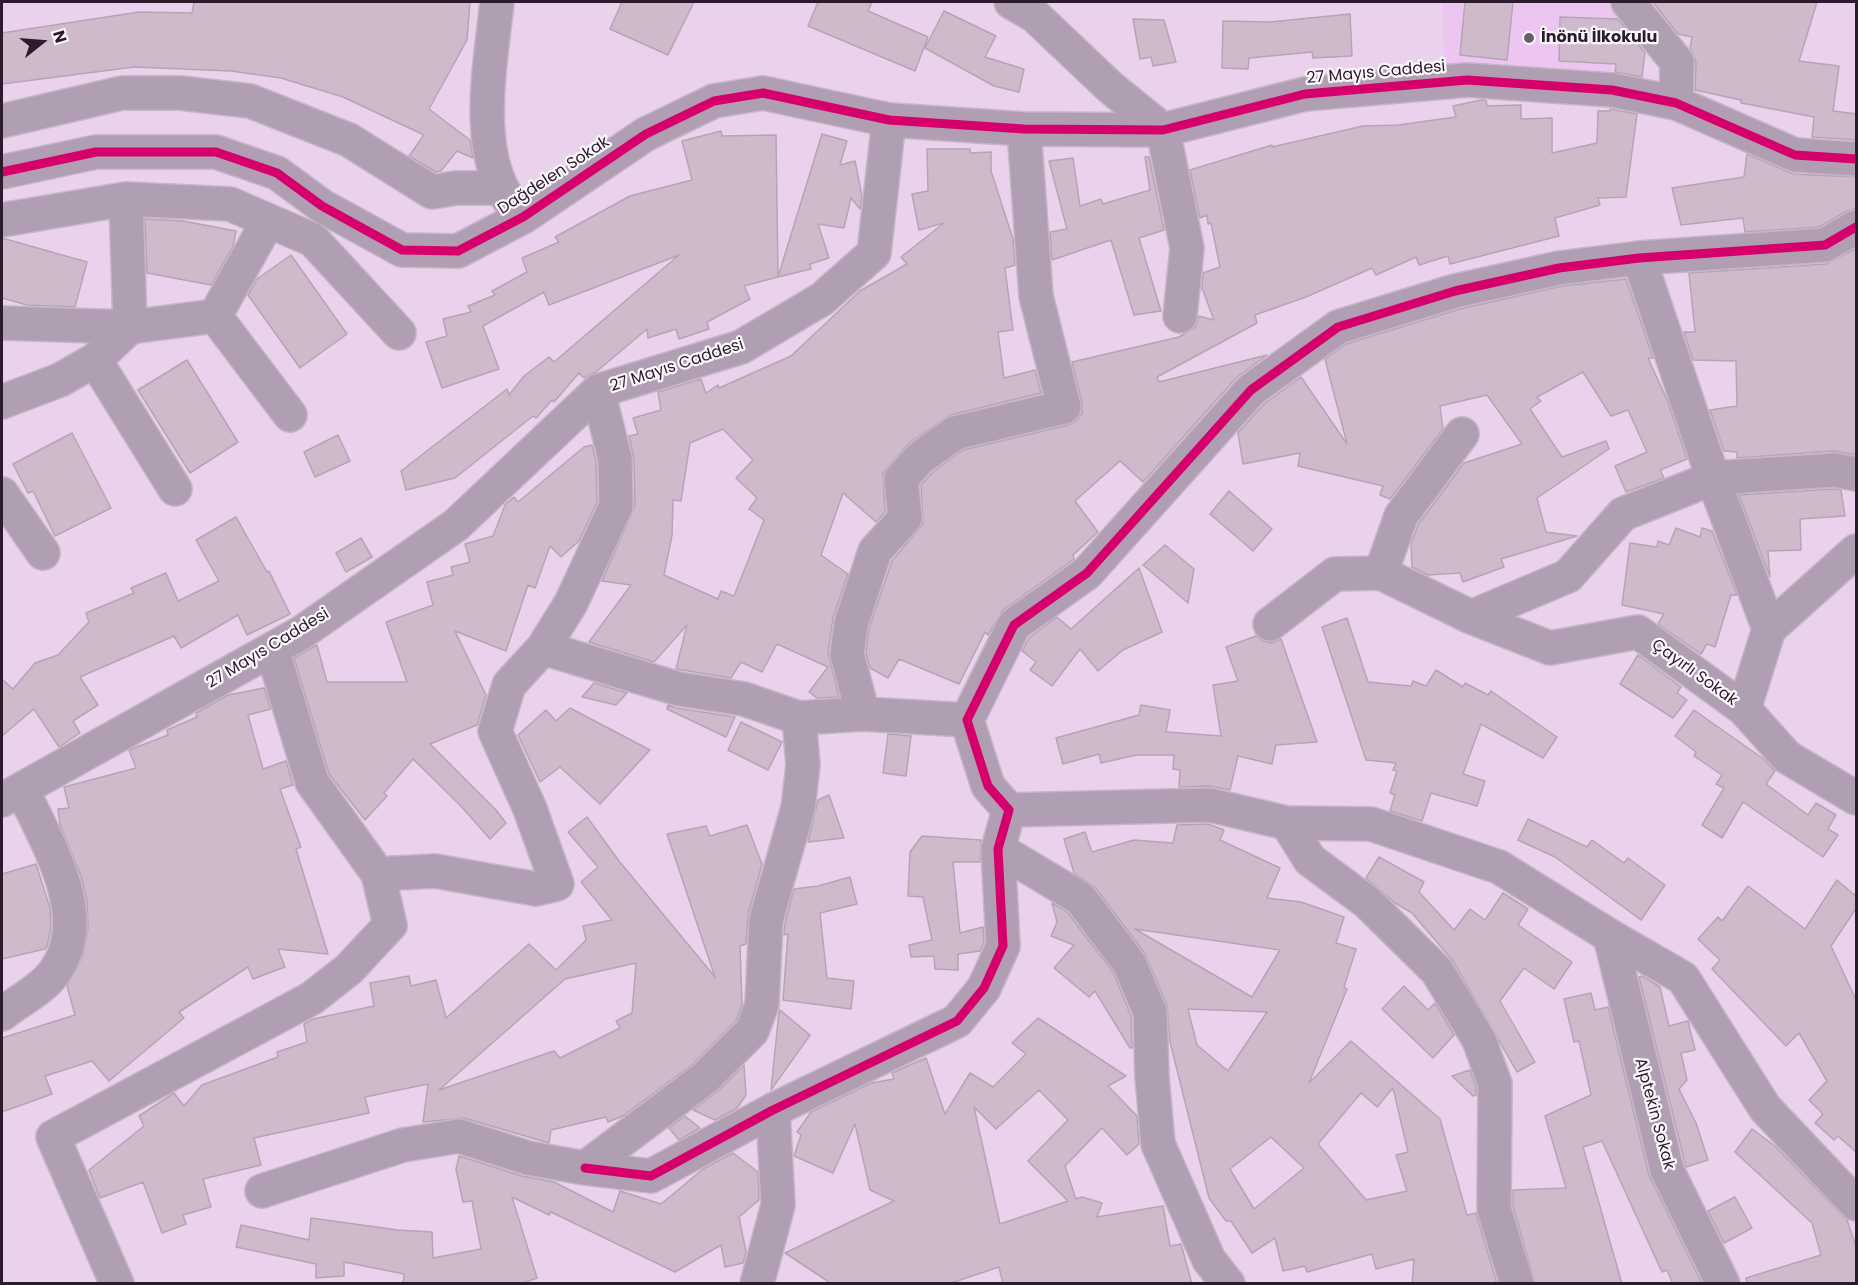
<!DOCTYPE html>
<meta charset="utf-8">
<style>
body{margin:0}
#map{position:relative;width:1858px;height:1285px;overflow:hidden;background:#ead2ed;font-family:Poppins,sans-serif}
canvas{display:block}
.frame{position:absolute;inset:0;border:3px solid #2b1b2d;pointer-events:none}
.north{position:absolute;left:12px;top:12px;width:60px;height:60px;-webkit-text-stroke:4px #fcf7fc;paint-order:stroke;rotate:73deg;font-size:16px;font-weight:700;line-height:24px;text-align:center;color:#2b1b2d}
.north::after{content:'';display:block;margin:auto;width:21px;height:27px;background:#2b1b2d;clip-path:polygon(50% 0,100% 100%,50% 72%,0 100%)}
</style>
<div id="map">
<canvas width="1858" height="1285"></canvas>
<div class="frame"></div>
<div class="north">N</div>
</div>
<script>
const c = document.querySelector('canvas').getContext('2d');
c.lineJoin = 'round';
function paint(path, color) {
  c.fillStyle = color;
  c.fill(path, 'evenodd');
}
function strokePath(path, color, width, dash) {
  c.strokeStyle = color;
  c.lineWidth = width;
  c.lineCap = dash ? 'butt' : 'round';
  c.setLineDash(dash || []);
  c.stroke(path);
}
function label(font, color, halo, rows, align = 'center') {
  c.font = font + ' Poppins,sans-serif';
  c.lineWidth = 4.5;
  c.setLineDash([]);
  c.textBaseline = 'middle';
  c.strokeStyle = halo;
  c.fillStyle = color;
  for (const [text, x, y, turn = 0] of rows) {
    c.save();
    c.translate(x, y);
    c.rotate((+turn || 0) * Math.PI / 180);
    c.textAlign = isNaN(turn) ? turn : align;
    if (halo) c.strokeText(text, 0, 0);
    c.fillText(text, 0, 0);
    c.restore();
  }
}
paint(new Path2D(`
 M 1442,2 L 1617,2 L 1611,76 L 1445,74 Z`), '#ecc5f0');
const building = new Path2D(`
 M 194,2 L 470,2 L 467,40 L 429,109 L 470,140 L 473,158 L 457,151 L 441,171 L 436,172 L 409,156 L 424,135 L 343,97 L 281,78 L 231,71 L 134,67 L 2,84 L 2,33 L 139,12 L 192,13 Z
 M 622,2 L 694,2 L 668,55 L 610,29 Z
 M 818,2 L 872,2 L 868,11 L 928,37 L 915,71 L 808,26 Z
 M 1465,2 L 1513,2 L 1507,60 L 1460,55 Z
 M 1653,2 L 1817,2 L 1799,61 L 1839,66 L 1833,111 L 1857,114 L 1857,140 L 1812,137 L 1814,117 L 1741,103 L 1741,100 L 1695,90 L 1696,62 L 1690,48 L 1692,37 L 1678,34 Z
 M 944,11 L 996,36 L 985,57 L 1024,69 L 1019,92 L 994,86 L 925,48 Z
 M 1350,14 L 1352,56 L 1313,58 L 1312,52 L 1249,58 L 1248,69 L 1222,68 L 1223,21 L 1270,22 Z
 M 1560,17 L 1618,19 L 1645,53 L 1642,77 L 1615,72 L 1616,64 L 1559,61 Z
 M 1133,19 L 1164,20 L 1176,62 L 1153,66 L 1151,57 L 1140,59 Z
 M 1481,100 L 1486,100 L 1487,106 L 1521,105 L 1521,119 L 1552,118 L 1552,153 L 1597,143 L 1598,111 L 1610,111 L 1610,109 L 1637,114 L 1626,197 L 1598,198 L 1600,205 L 1555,218 L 1559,236 L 1450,264 L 1448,256 L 1419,265 L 1416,257 L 1376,275 L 1372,268 L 1306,297 L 1255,315 L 1257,323 L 1157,377 L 1159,382 L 1267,355 L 1237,377 L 1143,482 L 1120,461 L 1075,501 L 1098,532 L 1073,555 L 1074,559 L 1003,610 L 988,635 L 985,632 L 959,684 L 899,659 L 888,678 L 870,668 L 866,653 L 869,628 L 892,561 L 923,524 L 921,485 L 933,472 L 963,450 L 1068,425 L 1076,421 L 1082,413 L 1082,403 L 1072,362 L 1179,337 L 1195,327 L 1199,316 L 1214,320 L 1202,288 L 1203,273 L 1220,267 L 1211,223 L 1208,224 L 1207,215 L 1200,218 L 1190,170 L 1272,145 L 1272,147 L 1363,126 L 1398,125 L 1456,117 L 1453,106 Z
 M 721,131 L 722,136 L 776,135 L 778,277 L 744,286 L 750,299 L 707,322 L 709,329 L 679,339 L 676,329 L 648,338 L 647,329 L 596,372 L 584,378 L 579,373 L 554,402 L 552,400 L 536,418 L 533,416 L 455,478 L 406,490 L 401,471 L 507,389 L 509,395 L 524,376 L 549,357 L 554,362 L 679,255 L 549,305 L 544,292 L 483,326 L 499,369 L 442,388 L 426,342 L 447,336 L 443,319 L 471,312 L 468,306 L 495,295 L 492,291 L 527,272 L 522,258 L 559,242 L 555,237 L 630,196 L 692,180 L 682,141 Z
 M 822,134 L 847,141 L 840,165 L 855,161 L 862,196 L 860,209 L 851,198 L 844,228 L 818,224 L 829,258 L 810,264 L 811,269 L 778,277 Z
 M 927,149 L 970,149 L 970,153 L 991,152 L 991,171 L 1013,239 L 1015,265 L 1005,268 L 1013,330 L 998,332 L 1004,378 L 1035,370 L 1041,393 L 950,415 L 909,443 L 883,473 L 885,512 L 876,522 L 843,493 L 821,555 L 848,574 L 833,618 L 828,652 L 839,697 L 817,698 L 809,692 L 828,667 L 777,644 L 762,672 L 741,662 L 731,678 L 676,669 L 687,625 L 654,662 L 589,642 L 631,585 L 602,581 L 635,506 L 634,459 L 629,436 L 638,434 L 633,418 L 661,410 L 658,392 L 701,379 L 706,393 L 718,385 L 719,388 L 791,356 L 860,291 L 907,264 L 901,257 L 944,223 L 919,230 L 912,194 L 928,191 ZM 723,429 L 753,460 L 736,478 L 757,498 L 749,509 L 764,520 L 734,596 L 721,591 L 718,599 L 664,575 L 672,535 L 673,500 L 681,501 L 690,443 Z
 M 1747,154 L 1793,174 L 1857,177 L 1857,208 L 1847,211 L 1819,227 L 1745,232 L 1743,218 L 1681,225 L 1672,188 L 1744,177 Z
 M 1145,157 L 1149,157 L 1164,230 L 1139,238 L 1161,311 L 1134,315 L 1111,240 L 1052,260 L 1050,232 L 1067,229 L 1049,161 L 1073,158 L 1080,206 L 1101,199 L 1103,204 L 1150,190 Z
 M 145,219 L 183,221 L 236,231 L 233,246 L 211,285 L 147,273 Z
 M 2,238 L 87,262 L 75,307 L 27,305 L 2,298 Z
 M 1857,248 L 1857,455 L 1834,451 L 1737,458 L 1737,452 L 1724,451 L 1710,410 L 1737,406 L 1736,361 L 1693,360 L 1684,332 L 1695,332 L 1689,273 L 1826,264 Z
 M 291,255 L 347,334 L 300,368 L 248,295 L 257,279 Z
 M 1626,279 L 1653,358 L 1648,358 L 1668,402 L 1687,459 L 1660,470 L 1664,478 L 1626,492 L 1615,466 L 1647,452 L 1628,410 L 1611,416 L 1583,372 L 1537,397 L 1541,401 L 1530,409 L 1562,457 L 1606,441 L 1609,449 L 1537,498 L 1546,532 L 1577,536 L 1501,559 L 1504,567 L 1463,582 L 1460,573 L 1428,575 L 1412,567 L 1411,544 L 1418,525 L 1464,463 L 1522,444 L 1487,395 L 1440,406 L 1443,429 L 1390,499 L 1380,495 L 1383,486 L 1298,466 L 1300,453 L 1243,464 L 1238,433 L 1264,404 L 1301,377 L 1347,444 L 1325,359 L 1346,344 L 1460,309 L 1562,286 Z
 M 187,360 L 238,442 L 190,473 L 138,390 Z
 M 72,433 L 111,508 L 55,536 L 33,491 L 28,493 L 13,464 Z
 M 338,435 L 350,461 L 315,477 L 304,452 Z
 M 592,445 L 596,462 L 597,502 L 579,541 L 561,557 L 550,546 L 535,588 L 528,585 L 506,651 L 455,631 L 486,695 L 477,725 L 430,744 L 496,810 L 506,823 L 490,839 L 460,805 L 413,759 L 384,793 L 387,796 L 365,820 L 329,774 L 294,658 L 317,645 L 327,682 L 407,682 L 386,622 L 433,605 L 427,582 L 453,575 L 451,567 L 470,562 L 465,544 L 493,536 L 505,505 L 514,497 L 518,502 L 584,447 Z
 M 1834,489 L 1841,490 L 1845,516 L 1800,519 L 1801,550 L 1768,551 L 1770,577 L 1739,495 Z
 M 1229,491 L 1272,529 L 1253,551 L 1210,514 Z
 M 236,517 L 267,572 L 269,571 L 290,614 L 247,635 L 238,615 L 181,648 L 174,636 L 80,677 L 98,705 L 73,721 L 80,733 L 59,747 L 34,709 L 2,736 L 2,679 L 13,689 L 35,663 L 58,655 L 89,622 L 86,613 L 134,593 L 131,588 L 166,573 L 178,601 L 219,581 L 196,540 Z
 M 1676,528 L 1700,537 L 1702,528 L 1712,531 L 1737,595 L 1731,595 L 1715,647 L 1707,644 L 1701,654 L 1658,624 L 1664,614 L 1622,605 L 1630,543 L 1657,547 L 1658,541 L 1669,545 Z
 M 361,538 L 372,557 L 346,572 L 336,553 Z
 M 1165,545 L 1194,569 L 1188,603 L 1143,565 Z
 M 1139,568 L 1162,632 L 1123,650 L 1098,671 L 1080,649 L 1052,686 L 1030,670 L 1036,662 L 1022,651 L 1029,638 L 1057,617 L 1071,629 Z
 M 1347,618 L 1368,682 L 1411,686 L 1413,681 L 1426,686 L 1436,670 L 1463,687 L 1465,683 L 1488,695 L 1491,691 L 1557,737 L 1543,758 L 1481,724 L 1463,774 L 1485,781 L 1477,806 L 1431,793 L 1422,821 L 1390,811 L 1395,795 L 1390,793 L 1397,771 L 1393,770 L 1396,763 L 1366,760 L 1322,627 Z
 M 1256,636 L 1263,641 L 1272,643 L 1281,639 L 1317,742 L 1276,745 L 1272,764 L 1238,756 L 1230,790 L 1210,786 L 1179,787 L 1180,770 L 1173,769 L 1174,755 L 1136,755 L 1101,763 L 1099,754 L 1063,764 L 1056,738 L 1139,715 L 1141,705 L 1170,710 L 1166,732 L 1221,736 L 1213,685 L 1238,681 L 1226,647 Z
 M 1638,655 L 1681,687 L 1677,693 L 1687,700 L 1673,718 L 1620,684 Z
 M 594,683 L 627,693 L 616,705 L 582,697 Z
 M 264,688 L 271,709 L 248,715 L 263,769 L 286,761 L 293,785 L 280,789 L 301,847 L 296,849 L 328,954 L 278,949 L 285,967 L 253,979 L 248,967 L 179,1012 L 184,1018 L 109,1081 L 92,1061 L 45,1076 L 52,1094 L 2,1112 L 2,1038 L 75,1015 L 67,986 L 83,956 L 88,928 L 87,901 L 81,876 L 60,825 L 58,809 L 69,808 L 64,787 L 136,768 L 129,750 L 168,735 L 167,730 L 197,717 L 196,713 L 228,695 Z
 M 668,705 L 676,708 L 735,717 L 726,737 L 667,709 Z
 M 570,708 L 650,750 L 600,804 L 560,767 L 540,782 L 518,735 L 546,710 L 556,721 Z
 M 1694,710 L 1765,760 L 1775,771 L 1766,784 L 1808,815 L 1816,803 L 1836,815 L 1828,829 L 1838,835 L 1823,857 L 1743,802 L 1722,838 L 1702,825 L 1724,788 L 1716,784 L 1722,775 L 1694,756 L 1696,752 L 1675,736 Z
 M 741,722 L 782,742 L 768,770 L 728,750 Z
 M 888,734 L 911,736 L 906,776 L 883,773 Z
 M 829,795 L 844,838 L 808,842 L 818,800 Z
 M 587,817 L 619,861 L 715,977 L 667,834 L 706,826 L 710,836 L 747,825 L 762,864 L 748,915 L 746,944 L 740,946 L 742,1004 L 736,1021 L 694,1063 L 623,1116 L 608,1122 L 606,1117 L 551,1130 L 549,1143 L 464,1118 L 423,1122 L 428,1084 L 365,1097 L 369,1113 L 254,1138 L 261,1165 L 203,1179 L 211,1207 L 183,1215 L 186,1224 L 162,1233 L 143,1182 L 100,1198 L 89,1170 L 144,1126 L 139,1116 L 174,1093 L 184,1106 L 202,1085 L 278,1057 L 277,1052 L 307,1042 L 304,1024 L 313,1019 L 374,1006 L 370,983 L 409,976 L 411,986 L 436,980 L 446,1018 L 529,944 L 556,970 L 586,940 L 583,926 L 612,920 L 581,882 L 598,867 L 568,832 ZM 636,963 L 632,1013 L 616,1021 L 620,1028 L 560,1058 L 554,1051 L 439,1090 L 565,979 Z
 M 1528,819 L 1587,847 L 1592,840 L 1624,863 L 1628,858 L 1665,885 L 1641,920 L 1555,857 L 1518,840 Z
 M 1208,824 L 1224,830 L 1220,840 L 1280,868 L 1267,898 L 1301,902 L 1344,917 L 1336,943 L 1356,949 L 1344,987 L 1347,989 L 1309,1083 L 1351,1041 L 1440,1119 L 1467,1215 L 1476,1213 L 1497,1284 L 1412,1284 L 1414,1259 L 1376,1269 L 1372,1254 L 1307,1272 L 1305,1266 L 1283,1271 L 1275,1238 L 1252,1253 L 1231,1221 L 1226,1221 L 1209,1198 L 1170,1042 L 1167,1005 L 1144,952 L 1095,887 L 1074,873 L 1064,839 L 1085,832 L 1092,852 L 1134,840 L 1173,843 L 1177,825 ZM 1135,929 L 1280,950 L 1252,997 ZM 1188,1009 L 1243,1011 L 1267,1012 L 1228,1071 L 1197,1045 ZM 1393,1088 L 1408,1152 L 1396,1155 L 1407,1191 L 1366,1200 L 1318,1144 L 1361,1093 L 1377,1107 ZM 1271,1137 L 1304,1168 L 1254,1209 L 1230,1169 Z
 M 922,836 L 981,840 L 980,862 L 953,862 L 960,933 L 983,927 L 984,942 L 980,951 L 958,954 L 958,970 L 935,969 L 934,956 L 911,957 L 909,945 L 932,940 L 923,897 L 908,896 L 910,852 Z
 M 1379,857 L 1424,882 L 1419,892 L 1454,930 L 1470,909 L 1485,920 L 1503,893 L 1528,909 L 1518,925 L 1572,962 L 1554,989 L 1524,968 L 1500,1001 L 1535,1062 L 1517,1072 L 1453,961 L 1412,913 L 1395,903 L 1366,878 Z
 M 36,864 L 50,908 L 51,928 L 47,946 L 45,949 L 2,959 L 2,874 Z
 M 850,877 L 857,904 L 820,913 L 827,978 L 854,981 L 851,1009 L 783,1000 L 788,934 L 784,935 L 785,923 L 794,889 L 818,886 Z
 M 1837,880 L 1857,897 L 1857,907 L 1831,946 L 1857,1002 L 1857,1153 L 1838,1136 L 1834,1140 L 1815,1123 L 1823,1114 L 1809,1100 L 1827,1081 L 1799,1033 L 1786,1046 L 1712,969 L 1720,960 L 1698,939 L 1718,917 L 1722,921 L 1748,886 L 1805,929 Z
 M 1052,903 L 1067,912 L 1113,972 L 1131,1016 L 1132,1048 L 1130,1048 L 1095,991 L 1089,997 L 1054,968 L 1074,945 L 1051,936 L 1057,922 Z
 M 1642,976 L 1660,987 L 1669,1026 L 1688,1021 L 1695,1050 L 1681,1053 L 1687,1080 L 1679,1089 L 1696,1123 L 1708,1160 L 1686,1167 L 1639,977 Z
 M 1404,986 L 1428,1010 L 1435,1003 L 1454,1035 L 1433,1058 L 1382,1009 Z
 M 1591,993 L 1595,1010 L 1608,1007 L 1649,1175 L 1702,1284 L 1673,1284 L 1667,1270 L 1662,1272 L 1602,1141 L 1583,1147 L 1622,1284 L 1535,1284 L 1513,1206 L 1513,1190 L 1566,1188 L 1545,1116 L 1591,1095 L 1579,1041 L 1574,1042 L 1564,999 Z
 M 780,1010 L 810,1035 L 771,1090 L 779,1012 Z
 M 1038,1018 L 1126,1076 L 1108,1086 L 1137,1116 L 1139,1144 L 1127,1155 L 1102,1128 L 1065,1166 L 1076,1199 L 1082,1197 L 1102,1203 L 1097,1217 L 1163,1206 L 1170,1246 L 1181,1244 L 1192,1284 L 1003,1284 L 999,1267 L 948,1284 L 832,1284 L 785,1253 L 894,1201 L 870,1190 L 855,1124 L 833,1173 L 794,1156 L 801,1135 L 797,1132 L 811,1112 L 871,1083 L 894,1079 L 892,1073 L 926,1058 L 945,1114 L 970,1073 L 993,1087 L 1026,1054 L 1012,1043 ZM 1039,1090 L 1068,1120 L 1028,1161 L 1068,1201 L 1000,1224 L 974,1107 L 996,1129 Z
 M 744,1065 L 746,1095 L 737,1108 L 715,1120 L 693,1110 L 719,1090 Z
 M 1470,1070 L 1476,1087 L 1476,1095 L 1473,1096 L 1452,1076 Z
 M 685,1116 L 700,1128 L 679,1140 L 669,1128 Z
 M 1752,1129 L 1775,1146 L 1847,1220 L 1857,1249 L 1857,1284 L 1747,1284 L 1746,1278 L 1821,1255 L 1812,1223 L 1735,1152 Z
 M 733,1153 L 758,1172 L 759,1200 L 739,1217 L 746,1252 L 743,1263 L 725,1267 L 721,1245 L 675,1272 L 551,1212 L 549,1215 L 512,1197 L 537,1278 L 520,1284 L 403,1284 L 404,1274 L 344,1262 L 344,1276 L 316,1278 L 316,1264 L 236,1247 L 241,1225 L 309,1240 L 311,1218 L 398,1230 L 432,1232 L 433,1258 L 481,1249 L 472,1201 L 463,1202 L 456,1169 L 459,1156 L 522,1176 L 554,1182 L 613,1212 L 620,1191 L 661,1204 L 703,1169 Z
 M 1735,1197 L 1752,1228 L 1724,1243 L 1708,1211 Z`);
paint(building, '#cfbacc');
strokePath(building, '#b7a3b5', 1.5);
const minor = new Path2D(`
 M 497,2 C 491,61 472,154 512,204
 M 1011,2 L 1035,16 L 1110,87 L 1163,130 L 1187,248 L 1180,316
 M 1628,2 L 1677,62 L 1676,103
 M 2,121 L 122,93 L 180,93 L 250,101 L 349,140 L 432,192 L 456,188 L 500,188
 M 2,172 L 96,152 L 216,152 L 277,173 L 322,206 L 402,250 L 458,251 L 523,217 L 646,134 L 714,101 L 763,93 L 889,120 L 1024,129 L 1163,130 L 1305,94 L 1467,80 L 1612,90 L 1676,103 L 1795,155 L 1856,159
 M 2,220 L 126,199 L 230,204 L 313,240 L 399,333
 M 1639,258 L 1713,478 L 1769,629
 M 215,316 L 268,221
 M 2,323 L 130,327 L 215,316 L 290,415
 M 95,360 L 175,489
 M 2,402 L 60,380 L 95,360 L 130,327 L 126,199
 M 2,494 L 43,553
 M 1381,573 L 1401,516 L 1462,434
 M 1471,617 L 1550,648 L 1638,632 L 1744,709 L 1787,757 L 1856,798
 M 1270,624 L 1335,574 L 1381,573 L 1471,617 L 1568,576 L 1623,514 L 1713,478 L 1835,470 L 1856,474
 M 543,648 L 679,689 L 744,699 L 799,718 L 863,714 L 967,720
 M 272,649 L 312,782 L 378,874 L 435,871 L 536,889 L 557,884 L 530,809 L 495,731 L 509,685 L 543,648 L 571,603 L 616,506 L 615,459 L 598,391
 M 1744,709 L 1769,629 L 1856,551
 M 863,714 L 847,654 L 851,624 L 875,551 L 905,518 L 901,479 L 920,458 L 955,433 L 1064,407 L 1036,296 L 1024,129
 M 2,800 L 301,633 L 456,525 L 598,391 L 741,347 L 822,299 L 874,253 L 889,120
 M 1009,810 L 1210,805 L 1287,823 L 1371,824 L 1499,867 L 1610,936 L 1683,978 L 1765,1108 L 1856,1204
 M 1287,823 L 1310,860 L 1367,902 L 1437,971 L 1479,1040 L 1495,1084 L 1494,1209 L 1517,1284
 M 998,849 L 1080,898 L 1129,963 L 1150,1012 L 1152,1077 L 1158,1144 L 1209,1260 L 1228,1284
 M 1610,936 L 1667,1170 L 1723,1284
 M 2,1014 C 17,1002 41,990 53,974 C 96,919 46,842 22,789
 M 585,1168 L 651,1176 L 773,1110 L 957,1021 L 984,988 L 1003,946 L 998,849 L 1009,810 L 988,786 L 967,720 L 1014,625 L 1087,573 L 1251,390 L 1338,327 L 1455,291 L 1559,268 L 1639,258 L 1825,245 L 1856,227
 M 262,1191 L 403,1145 L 459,1136 L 528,1158 L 585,1168 L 706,1077 L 752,1031 L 762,1004 L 766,920 L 798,808 L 803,765 L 799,718
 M 117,1284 L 53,1137 L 312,998 L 349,969 L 390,925 L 378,874
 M 757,1284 L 778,1205 L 773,1110`);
strokePath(minor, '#c6b4c8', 36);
strokePath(minor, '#b09eb2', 33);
strokePath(new Path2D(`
 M 2,172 L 96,152 L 216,152 L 277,173 L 322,206 L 402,250 L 458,251 L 523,217 L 646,134 L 714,101 L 763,93 L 889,120 L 1024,129 L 1163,130 L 1305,94 L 1467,80 L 1612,90 L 1676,103 L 1795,155 L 1856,159
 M 585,1168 L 651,1176 L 773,1110 L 957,1021 L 984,988 L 1003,946 L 998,849 L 1009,810 L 988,786 L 967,720 L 1014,625 L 1087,573 L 1251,390 L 1338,327 L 1455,291 L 1559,268 L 1639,258 L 1825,245 L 1856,227`), '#d6006c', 9);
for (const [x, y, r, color] of [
 [1529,38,6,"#6e5b70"]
]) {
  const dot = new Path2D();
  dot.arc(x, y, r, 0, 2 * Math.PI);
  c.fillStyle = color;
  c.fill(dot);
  strokePath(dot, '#fcf7fc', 2);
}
label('bold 16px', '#2b1b2d', '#fcf7fc', [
 ["İnönü İlkokulu",1541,38]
], 'left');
label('16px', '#2b1b2d', '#fcf7fc', [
 ["27 Mayıs Caddesi",1376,73,-5],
 ["Dağdelen Sokak",554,176,-33],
 ["27 Mayıs Caddesi",677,366,-18],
 ["27 Mayıs Caddesi",268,649,-31],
 ["Çayırlı Sokak",1694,673,36],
 ["Alptekin Sokak",1654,1114,75]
]);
</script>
